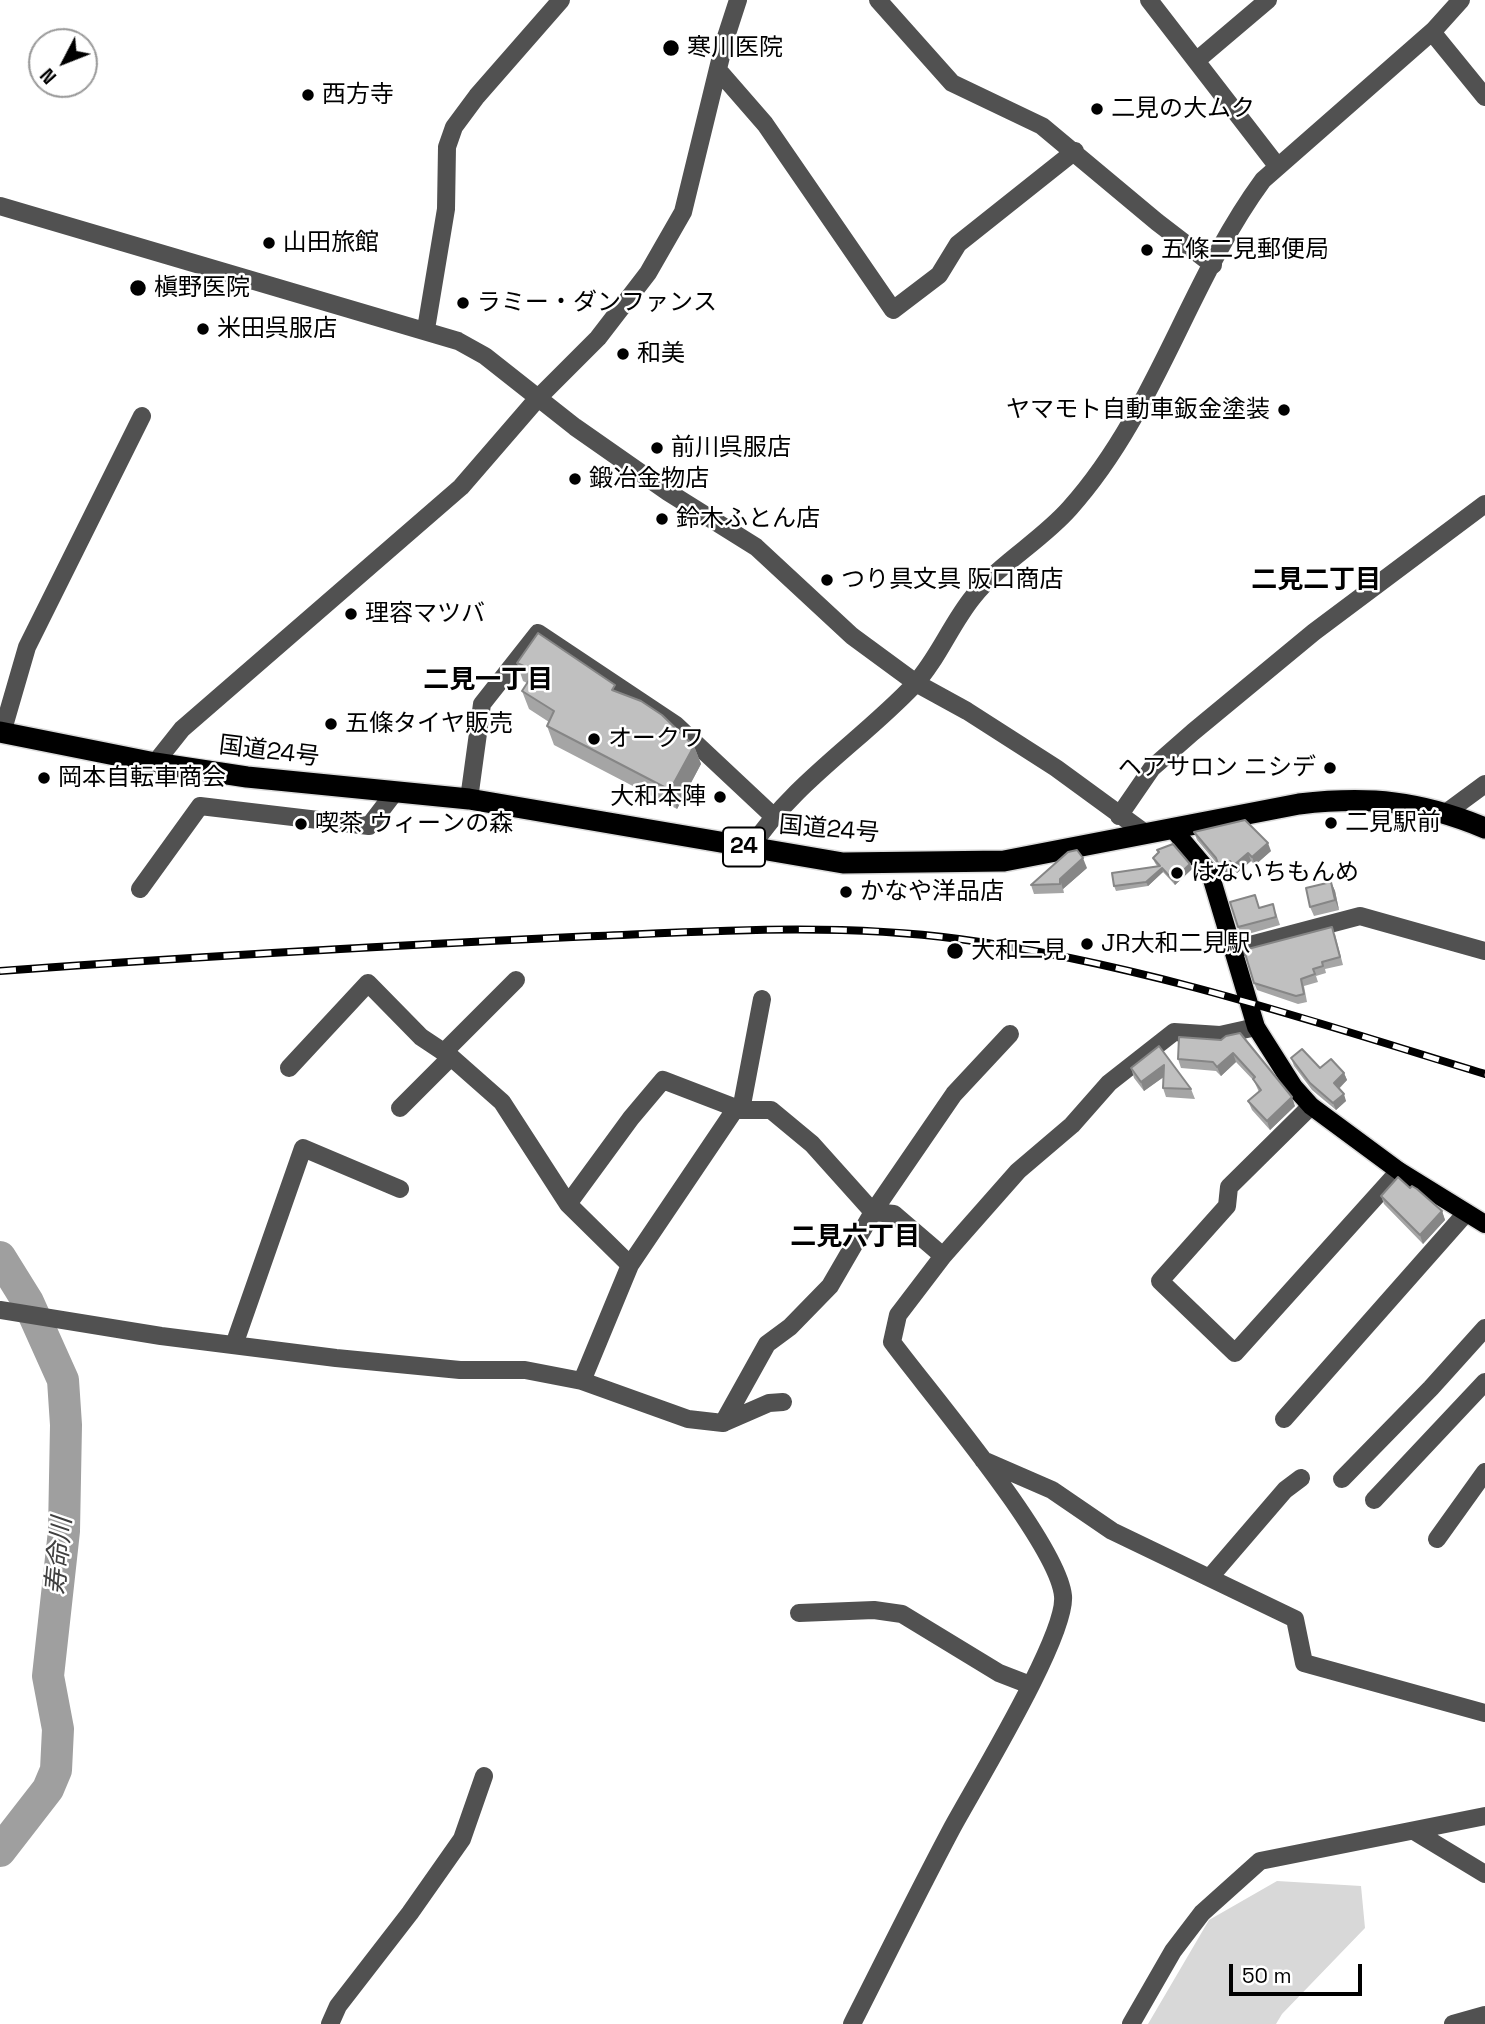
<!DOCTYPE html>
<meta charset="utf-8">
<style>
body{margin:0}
#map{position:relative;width:1485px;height:2024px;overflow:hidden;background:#fff;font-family:"Space Grotesk",sans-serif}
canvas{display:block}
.north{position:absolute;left:28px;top:28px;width:70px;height:70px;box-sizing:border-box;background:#fff;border:2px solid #999;border-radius:50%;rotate:228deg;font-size:19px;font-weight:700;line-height:28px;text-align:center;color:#000}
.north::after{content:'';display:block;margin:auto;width:24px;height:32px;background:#000;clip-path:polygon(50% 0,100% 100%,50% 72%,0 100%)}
.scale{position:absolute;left:1229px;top:1964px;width:133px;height:32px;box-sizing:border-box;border:4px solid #000;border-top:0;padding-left:9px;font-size:21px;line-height:24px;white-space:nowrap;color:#000;-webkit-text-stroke:5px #fff;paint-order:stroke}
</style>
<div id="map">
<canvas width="1485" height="2024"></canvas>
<div class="north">N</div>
<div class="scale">50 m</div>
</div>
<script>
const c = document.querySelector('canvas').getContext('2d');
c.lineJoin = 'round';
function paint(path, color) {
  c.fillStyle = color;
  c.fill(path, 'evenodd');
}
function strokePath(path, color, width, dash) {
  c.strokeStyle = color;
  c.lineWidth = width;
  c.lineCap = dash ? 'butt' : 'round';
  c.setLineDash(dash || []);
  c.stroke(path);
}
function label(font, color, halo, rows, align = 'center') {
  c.font = font + ' "Space Grotesk","Noto Sans JP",sans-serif';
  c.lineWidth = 5;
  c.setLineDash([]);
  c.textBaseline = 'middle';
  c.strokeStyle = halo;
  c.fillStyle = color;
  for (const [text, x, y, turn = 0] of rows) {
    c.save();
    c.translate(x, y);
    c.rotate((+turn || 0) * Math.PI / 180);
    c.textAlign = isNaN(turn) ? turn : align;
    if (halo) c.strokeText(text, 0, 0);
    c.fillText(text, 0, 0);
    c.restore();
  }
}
paint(new Path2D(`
 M 1277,1881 L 1361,1886 L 1365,1928 L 1282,2014 L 1276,2024 L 1148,2024 L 1209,1920 Z`), '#d8d8d8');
strokePath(new Path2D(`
 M 0,1257 L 28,1302 L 63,1380 L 66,1425 L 64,1531 L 48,1676 L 58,1729 L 56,1770 L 48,1789 L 0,1851`), '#9f9f9f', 32);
const major = new Path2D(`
 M 1172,828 L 1210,873 L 1256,1027 L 1294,1087 L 1311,1106 L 1399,1171 L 1485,1224`);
const highway = new Path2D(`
 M 0,732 L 155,763 L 247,777 L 469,799 L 843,863 L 1004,861 L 1299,804 C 1370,796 1420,801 1485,828`);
strokePath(major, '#dbdbdb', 21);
strokePath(highway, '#dbdbdb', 24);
strokePath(new Path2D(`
 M 878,0 L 952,83 L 1042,126 L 1157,222 L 1213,265
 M 1149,0 L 1278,167
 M 1432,32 L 1485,97
 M 1196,61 L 1268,0
 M 718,70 L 765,124 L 893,310 L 939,275 L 958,244 L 1075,151
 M 0,206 L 458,341 L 485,356 L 575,427 L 668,492 L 756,547 L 852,636 L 916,683 L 967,711 L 1056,768 L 1145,833
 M 426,329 L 446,209 L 447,147 L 454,127 L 477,96 L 561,0
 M 2,733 L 27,647 L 142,416
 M 155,763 L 182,729 L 461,487 L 538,398 L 598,338 L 648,273 L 683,212 L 725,40 L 738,0
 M 469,799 L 482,704 L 538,633 L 676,725 L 772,815
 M 1447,812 L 1485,784
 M 1119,816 L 1152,768 L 1193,732 L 1314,632 L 1485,504
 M 750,849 C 793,783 861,741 914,685 C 938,659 951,624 973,597 C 1001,562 1041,541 1070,508 C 1156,412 1188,282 1263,180 L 1434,30 L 1461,0
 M 140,889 L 200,806 L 369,826 L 395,792
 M 1235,949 L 1360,916 L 1485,951
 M 444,1052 L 516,980
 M 289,1068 L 368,983 L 421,1037 L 451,1057 L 502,1102 L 568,1204 L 630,1265
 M 1311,1106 L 1229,1187 L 1227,1206 L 1160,1281 L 1235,1353 L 1399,1171
 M 400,1108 L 451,1057
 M 741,1110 L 762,999
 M 568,1204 L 631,1118 L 663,1080 L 741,1110 L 771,1110 L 812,1144 L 873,1212 L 894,1214 L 943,1256
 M 0,1310 L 161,1336 L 336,1358 L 460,1370 L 525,1370 L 582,1381 L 630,1265 L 736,1108
 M 234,1345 L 303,1148 L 400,1189
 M 582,1381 L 688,1419 L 723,1423 L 767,1344 L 790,1327 L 830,1286 L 873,1212 L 954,1094 L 1010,1034
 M 1284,1419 L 1466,1213
 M 723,1423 L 769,1403 L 783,1402
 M 983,1460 L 1052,1490 L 1112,1531 L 1295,1619 L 1304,1663 L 1485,1713
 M 1342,1479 L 1431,1388 L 1485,1328
 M 1374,1500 L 1485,1382
 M 1437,1539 L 1485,1472
 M 1211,1576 L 1285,1490 L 1301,1478
 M 799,1613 L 874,1610 L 902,1614 L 999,1673 L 1030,1685
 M 1414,1831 L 1485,1874
 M 330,2024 L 338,2006 L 410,1913 L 462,1839 L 484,1776
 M 852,2024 C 885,1959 917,1894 951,1830 C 974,1787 1067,1636 1063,1596 C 1058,1543 929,1392 892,1342 L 898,1315 L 943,1256 L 1018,1171 L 1072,1125 L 1109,1083 L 1174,1032 L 1220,1035 L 1256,1027
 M 1131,2024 L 1173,1951 L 1202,1913 L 1260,1861 L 1485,1816
 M 1453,2024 L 1485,2015`), '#515151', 18);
strokePath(major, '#000', 18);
strokePath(highway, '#000', 21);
const rail = new Path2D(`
 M 0,971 C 191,957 382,946 573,937 C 701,932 832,922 959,939 C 1139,963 1312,1021 1485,1074`);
strokePath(rail, '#000', 8);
strokePath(rail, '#fff', 5, [16]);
paint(new Path2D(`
 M 517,663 L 618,692 L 694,746 L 701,764 L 677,809 L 554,745 L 547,726 L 549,722 L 529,709 L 522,691 L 527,683 L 523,681 Z
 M 1194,832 L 1271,851 L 1255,865 L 1251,861 L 1237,873 L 1233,869 L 1223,877 L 1219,866 L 1197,840 Z
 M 1157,850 L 1190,864 L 1192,869 L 1175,885 L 1163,872 L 1148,886 L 1116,891 L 1114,886 L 1157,866 L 1155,863 L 1153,858 L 1158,853 Z
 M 1087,868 L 1063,889 L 1064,893 L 1034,894 L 1031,885 Z
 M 1331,882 L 1335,891 L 1339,910 L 1314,916 L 1310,907 Z
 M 1259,908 L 1276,913 L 1280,925 L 1241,936 L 1238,927 Z
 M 1335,934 L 1343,965 L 1325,969 L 1326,973 L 1316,976 L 1318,982 L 1304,986 L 1307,1002 L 1298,1004 L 1257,990 L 1254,983 Z
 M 1221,1040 L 1295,1106 L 1270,1130 L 1252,1110 L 1248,1101 L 1259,1092 L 1254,1081 L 1236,1062 L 1221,1076 L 1216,1071 L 1181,1068 L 1178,1059 Z
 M 1159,1046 L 1191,1089 L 1195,1099 L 1166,1097 L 1163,1088 L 1163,1077 L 1144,1091 L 1134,1078 L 1131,1068 Z
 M 1291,1058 L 1320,1068 L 1344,1073 L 1347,1080 L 1339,1089 L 1346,1101 L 1336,1110 L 1312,1090 L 1294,1066 Z
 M 1410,1188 L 1442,1211 L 1445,1220 L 1423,1244 L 1384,1204 L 1381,1196 Z`), '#a5a5a5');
paint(new Path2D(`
 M 694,746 L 701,764 L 677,809 L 670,790 Z
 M 1268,843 L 1271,851 L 1255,865 L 1252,857 Z
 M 1248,853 L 1251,861 L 1237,873 L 1234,865 Z
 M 1083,858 L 1087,868 L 1063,889 L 1064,893 L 1060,879 Z
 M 1230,861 L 1233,869 L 1223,877 L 1220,869 Z
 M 1190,864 L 1192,869 L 1175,885 L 1173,880 Z
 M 1162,868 L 1163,872 L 1148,886 L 1146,882 Z
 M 1331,882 L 1335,891 L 1339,910 L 1335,900 Z
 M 1233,1053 L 1236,1062 L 1221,1076 L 1217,1067 Z
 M 1164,1065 L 1168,1074 L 1144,1091 L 1141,1082 Z
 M 1344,1073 L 1347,1080 L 1336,1091 L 1334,1083 Z
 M 1344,1094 L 1346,1101 L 1336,1110 L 1333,1103 Z
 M 1292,1097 L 1295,1106 L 1270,1130 L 1267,1121 Z
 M 1442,1211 L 1445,1220 L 1423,1244 L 1420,1235 Z`), '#868686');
const building = new Path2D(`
 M 538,633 L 615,685 L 612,690 L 641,701 L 662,715 L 694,746 L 670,790 L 547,726 L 554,711 L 522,691 L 535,671 L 517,663 Z
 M 1245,820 L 1268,843 L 1252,857 L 1248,853 L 1234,865 L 1230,861 L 1220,869 L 1216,858 L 1194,832 Z
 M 1173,844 L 1190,864 L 1173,880 L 1162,868 L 1146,882 L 1114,886 L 1112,873 L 1160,866 L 1153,858 L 1159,852 L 1157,850 Z
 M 1077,850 L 1083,858 L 1060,879 L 1060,884 L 1031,885 L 1068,852 Z
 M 1331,882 L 1335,900 L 1310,907 L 1306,888 Z
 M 1255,895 L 1259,908 L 1273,904 L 1276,917 L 1238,927 L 1230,902 Z
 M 1332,927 L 1340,957 L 1322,962 L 1323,966 L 1313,969 L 1315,974 L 1301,979 L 1304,994 L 1296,996 L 1254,983 L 1244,950 Z
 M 1240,1033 L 1292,1097 L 1267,1121 L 1248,1101 L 1261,1090 L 1253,1079 L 1255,1077 L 1233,1053 L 1217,1067 L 1213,1062 L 1178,1059 L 1179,1037 L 1221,1040 L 1226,1036 Z
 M 1159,1046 L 1191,1089 L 1163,1088 L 1164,1065 L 1141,1082 L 1131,1068 Z
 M 1302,1049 L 1320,1068 L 1331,1059 L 1344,1073 L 1334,1083 L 1344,1094 L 1333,1103 L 1310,1083 L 1291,1058 Z
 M 1398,1177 L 1410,1188 L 1412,1186 L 1417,1189 L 1442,1211 L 1420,1235 L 1381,1196 Z`);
paint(building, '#c0c0c0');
strokePath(building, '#868686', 2);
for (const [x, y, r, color] of [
 [671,48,9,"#000"],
 [308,95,7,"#000"],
 [1097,109,7,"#000"],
 [269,243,7,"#000"],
 [1147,250,7,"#000"],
 [138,288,9,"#000"],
 [463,303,7,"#000"],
 [203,329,7,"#000"],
 [623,354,7,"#000"],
 [1284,410,7,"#000"],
 [657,448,7,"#000"],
 [575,479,7,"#000"],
 [662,519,7,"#000"],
 [827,580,7,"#000"],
 [351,614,7,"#000"],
 [331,724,7,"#000"],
 [594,739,7,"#000"],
 [1330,768,7,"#000"],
 [44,778,7,"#000"],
 [720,797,7,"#000"],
 [1331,823,7,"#000"],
 [301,824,7,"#000"],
 [1177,873,7,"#000"],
 [846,892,7,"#000"],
 [1087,944,7,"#000"],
 [955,951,9,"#000"]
]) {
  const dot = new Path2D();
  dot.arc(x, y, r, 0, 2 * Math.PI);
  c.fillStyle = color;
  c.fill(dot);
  strokePath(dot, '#fff', 2.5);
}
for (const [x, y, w] of [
 [744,847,42]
]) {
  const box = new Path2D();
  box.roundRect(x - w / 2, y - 19.5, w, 39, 5);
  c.fillStyle = '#fff';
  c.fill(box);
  strokePath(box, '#000', 2);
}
label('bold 23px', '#000', null, [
 ["24",744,847]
]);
label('24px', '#000', '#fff', [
 ["寒川医院",687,48],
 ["西方寺",322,95],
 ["二見の大ムク",1111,109],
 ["山田旅館",283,243],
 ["五條二見郵便局",1161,250],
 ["槇野医院",154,288],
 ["ラミー・ダンファンス",477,303],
 ["米田呉服店",217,329],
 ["和美",637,354],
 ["ヤマモト自動車鈑金塗装",1270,410,"right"],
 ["前川呉服店",671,448],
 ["鍛冶金物店",589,479],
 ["鈴木ふとん店",676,519],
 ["つり具文具 阪口商店",841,580],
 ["理容マツバ",365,614],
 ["五條タイヤ販売",345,724],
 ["オークワ",608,739],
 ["ヘアサロン ニシデ",1316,768,"right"],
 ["岡本自転車商会",58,778],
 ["大和本陣",706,797,"right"],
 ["二見駅前",1345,823],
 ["喫茶 ウィーンの森",315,824],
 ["はないちもんめ",1191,873],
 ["かなや洋品店",860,892],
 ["JR大和二見駅",1101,944],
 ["大和二見",971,951]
], 'left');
label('24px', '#000', '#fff', [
 ["国道24号",269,752,7],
 ["国道24号",829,830,5]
]);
label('bold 26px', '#000', '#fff', [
 ["二見二丁目",1316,581],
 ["二見一丁目",488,681],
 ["二見六丁目",855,1238]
]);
label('italic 26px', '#404040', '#fff', [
 ["寿命川",60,1556,-85]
]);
</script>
